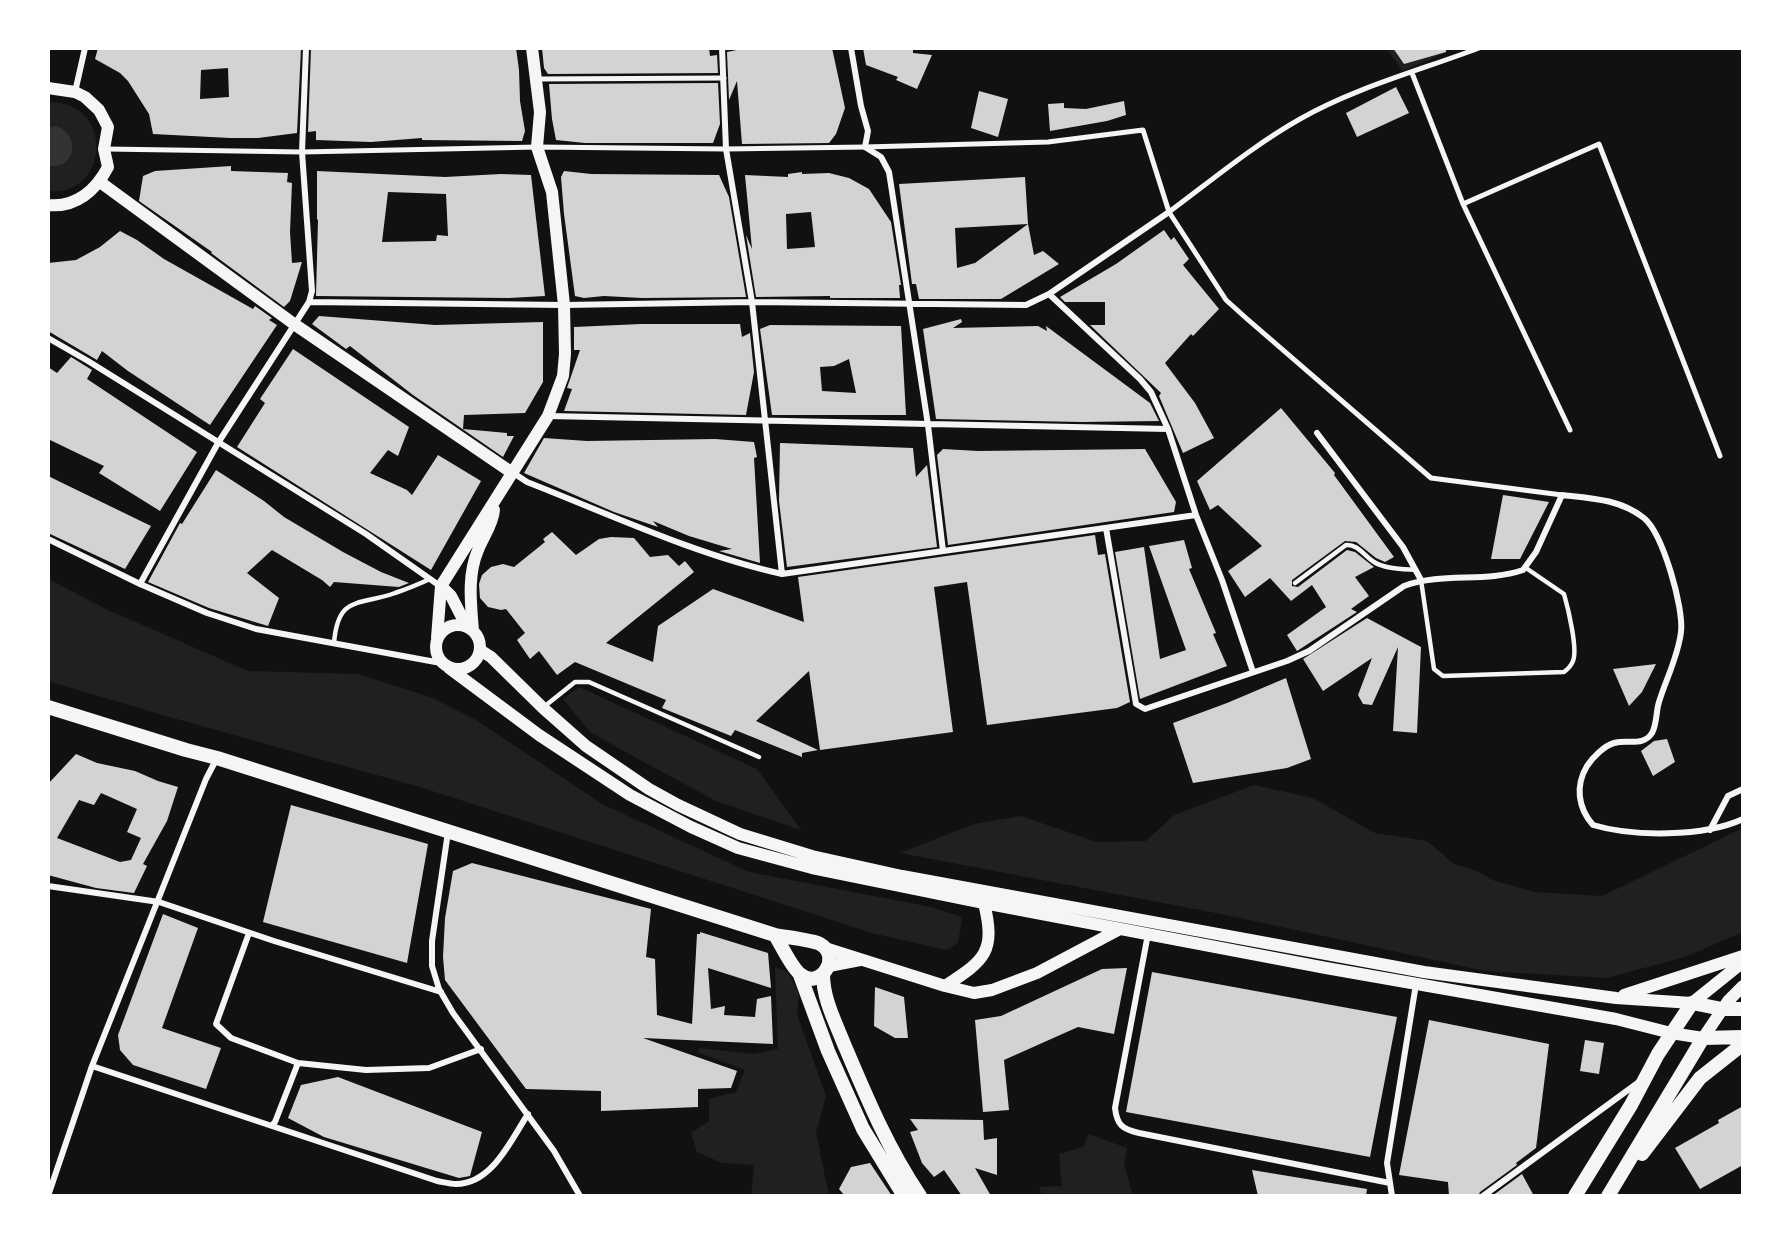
<!DOCTYPE html>
<style>
body{margin:0}
#map{position:relative;width:1791px;height:1244px;overflow:hidden;background:#111;font-family:"Sofia Sans Condensed",sans-serif}
canvas{display:block}
.frame{position:absolute;inset:0;border:50px solid #fff;pointer-events:none}
</style>
<div id="map">
<canvas width="1791" height="1244"></canvas>
<div class="frame"></div>
</div>
<script>
const c = document.querySelector('canvas').getContext('2d');
c.lineJoin = 'round';
function paint(path, color) {
  c.fillStyle = color;
  c.fill(path, 'evenodd');
}
function strokePath(path, color, width, dash) {
  c.strokeStyle = color;
  c.lineWidth = width;
  c.lineCap = dash ? 'butt' : 'round';
  c.setLineDash(dash || []);
  c.stroke(path);
}
paint(new Path2D(`
 M 1386,48 L 1455,48 L 1403,71 Z
 M 48,102 C 117,101 108,199 48,191 L 48,166 C 77,170 83,128 48,127 Z
 M 48,579 L 108,610 L 248,671 L 358,674 L 433,698 L 476,720 L 604,805 L 749,872 L 931,907 L 962,917 L 958,943 L 946,950 L 872,933 L 423,788 L 166,716 L 48,681 Z
 M 579,687 L 757,769 L 801,830 L 716,801 L 642,761 L 590,732 L 563,699 Z
 M 1254,785 L 1313,798 L 1375,833 L 1427,841 L 1454,864 L 1474,870 L 1495,881 L 1535,892 L 1602,896 L 1743,828 L 1743,932 L 1685,957 L 1607,978 L 1485,971 L 1226,915 L 900,853 L 974,824 L 1021,816 L 1097,842 L 1146,841 L 1174,815 Z
 M 775,967 L 788,972 L 799,994 L 797,1014 L 826,1096 L 816,1132 L 829,1196 L 751,1196 L 754,1165 L 722,1163 L 697,1152 L 691,1133 L 709,1121 L 709,1099 L 736,1092 L 745,1070 L 697,1052 L 700,1048 L 753,1054 L 778,1049 Z
 M 1089,1134 L 1127,1148 L 1124,1164 L 1133,1196 L 1042,1196 L 1039,1187 L 1062,1186 L 1059,1154 L 1083,1147 Z`), '#202020');
paint(new Path2D(`
 M 56,126 C 82,136 75,170 48,166 L 48,127 Z`), '#333');
paint(new Path2D(`
 M 98,48 L 301,48 L 297,133 L 258,138 L 230,138 L 153,134 L 149,114 L 128,81 L 120,73 L 95,59 ZM 228,68 L 229,97 L 200,99 L 201,70 Z
 M 311,48 L 516,48 L 519,70 L 520,101 L 525,131 L 522,141 L 422,140 L 422,138 L 371,142 L 316,140 L 316,131 L 308,132 Z
 M 542,48 L 709,48 L 710,56 L 717,55 L 718,73 L 548,74 L 544,68 Z
 M 746,48 L 832,48 L 845,108 L 836,134 L 829,143 L 742,144 L 737,81 L 729,100 L 727,52 Z
 M 863,48 L 913,48 L 913,53 L 932,55 L 917,89 L 896,80 L 898,77 L 866,65 Z
 M 1393,48 L 1446,48 L 1446,52 L 1404,64 Z
 M 718,83 L 720,124 L 713,143 L 585,143 L 556,140 L 552,119 L 549,84 Z
 M 1396,87 L 1409,113 L 1357,137 L 1346,113 Z
 M 979,91 L 1008,99 L 998,137 L 971,128 Z
 M 1124,101 L 1126,115 L 1107,121 L 1050,131 L 1048,104 L 1064,103 L 1064,108 L 1086,109 Z
 M 231,166 L 231,171 L 288,173 L 287,182 L 292,183 L 290,232 L 292,263 L 302,262 L 290,301 L 284,307 L 211,253 L 212,252 L 139,201 L 143,176 L 155,171 Z
 M 317,171 L 445,177 L 501,174 L 531,175 L 545,296 L 509,298 L 316,296 L 318,220 L 317,219 ZM 388,192 L 446,194 L 448,236 L 437,235 L 436,241 L 382,242 Z
 M 564,171 L 591,174 L 719,175 L 729,197 L 746,297 L 642,298 L 604,296 L 584,298 L 575,296 L 564,214 L 561,177 Z
 M 802,172 L 802,174 L 829,173 L 849,178 L 869,189 L 891,222 L 901,285 L 899,285 L 900,298 L 830,298 L 830,296 L 756,297 L 746,235 L 752,249 L 745,175 L 788,177 L 788,174 ZM 811,212 L 815,247 L 787,249 L 786,214 Z
 M 1025,177 L 1028,224 L 1034,255 L 1043,251 L 1059,264 L 1001,299 L 919,299 L 916,284 L 912,284 L 899,184 ZM 1028,224 L 975,263 L 957,268 L 955,228 Z
 M 1164,230 L 1171,240 L 1174,237 L 1189,259 L 1183,265 L 1219,309 L 1193,336 L 1191,334 L 1165,363 L 1195,403 L 1214,438 L 1183,453 L 1159,396 L 1161,393 L 1090,325 L 1105,325 L 1105,302 L 1065,302 L 1060,297 L 1116,264 Z
 M 120,231 L 137,240 L 164,259 L 253,309 L 255,306 L 272,318 L 269,320 L 277,325 L 210,425 L 128,371 L 102,351 L 97,360 L 48,331 L 48,263 L 76,260 L 100,247 Z
 M 319,316 L 435,325 L 543,322 L 543,382 L 525,413 L 464,415 L 463,429 L 507,433 L 507,436 L 514,436 L 503,457 L 413,395 L 350,346 L 346,349 L 312,324 Z
 M 961,319 L 962,322 L 953,328 L 1038,326 L 1047,331 L 1046,326 L 1150,403 L 1159,421 L 1081,422 L 936,419 L 923,329 Z
 M 641,324 L 740,324 L 742,337 L 750,333 L 754,372 L 746,415 L 564,411 L 572,389 L 567,388 L 580,350 L 574,350 L 574,327 Z
 M 770,325 L 901,326 L 906,415 L 772,415 L 760,329 ZM 849,359 L 856,393 L 822,391 L 820,367 L 834,366 Z
 M 293,349 L 409,427 L 398,456 L 388,450 L 370,473 L 407,490 L 412,495 L 438,455 L 481,481 L 431,570 L 237,447 L 265,403 L 260,399 Z
 M 71,357 L 92,370 L 87,379 L 197,452 L 160,511 L 99,473 L 104,466 L 48,439 L 48,367 L 57,373 Z
 M 1281,408 L 1335,473 L 1334,475 L 1394,557 L 1385,562 L 1376,558 L 1356,542 L 1345,541 L 1292,580 L 1292,586 L 1298,587 L 1347,550 L 1355,552 L 1374,567 L 1355,577 L 1369,596 L 1351,609 L 1357,612 L 1297,651 L 1287,635 L 1326,607 L 1312,585 L 1291,601 L 1270,578 L 1245,597 L 1228,571 L 1262,546 L 1218,505 L 1210,510 L 1197,481 Z
 M 544,438 L 587,441 L 715,439 L 754,442 L 757,457 L 754,458 L 760,563 L 719,551 L 732,549 L 689,536 L 653,521 L 658,527 L 614,512 L 524,473 Z
 M 780,443 L 913,448 L 916,477 L 927,465 L 937,547 L 787,567 L 779,501 Z
 M 943,449 L 978,451 L 1145,449 L 1176,502 L 1174,512 L 948,545 L 937,455 Z
 M 216,470 L 264,501 L 284,517 L 343,552 L 381,572 L 409,583 L 399,587 L 334,582 L 330,587 L 322,580 L 272,550 L 247,573 L 279,598 L 268,626 L 209,608 L 148,582 L 180,523 L 182,524 Z
 M 48,476 L 151,526 L 125,569 L 48,533 Z
 M 1503,495 L 1549,502 L 1520,559 L 1491,559 Z
 M 552,532 L 576,555 L 599,539 L 611,537 L 634,538 L 650,557 L 668,555 L 679,566 L 685,561 L 694,572 L 606,643 L 653,662 L 658,626 L 713,589 L 804,622 L 798,577 L 1095,535 L 1098,555 L 1105,554 L 1130,702 L 1117,708 L 987,725 L 967,582 L 934,587 L 953,732 L 820,750 L 809,671 L 756,721 L 818,750 L 802,753 L 802,757 L 735,730 L 731,736 L 662,708 L 666,700 L 575,662 L 557,675 L 539,651 L 530,659 L 517,640 L 525,633 L 506,609 L 501,610 L 488,607 L 480,598 L 479,584 L 482,575 L 491,567 L 503,564 L 514,567 L 545,542 L 543,539 Z
 M 1184,540 L 1192,568 L 1189,569 L 1216,633 L 1213,634 L 1227,666 L 1140,699 L 1115,552 L 1144,547 L 1160,659 L 1186,650 L 1149,546 Z
 M 1367,618 L 1421,647 L 1417,733 L 1393,731 L 1398,647 L 1372,705 L 1363,704 L 1358,695 L 1372,658 L 1323,691 L 1303,659 Z
 M 1656,664 L 1642,692 L 1629,706 L 1613,669 Z
 M 1286,678 L 1311,759 L 1287,768 L 1193,783 L 1173,723 L 1227,703 Z
 M 1667,739 L 1675,762 L 1653,776 L 1641,751 L 1654,741 Z
 M 76,754 L 97,763 L 135,771 L 158,781 L 178,787 L 167,821 L 143,864 L 147,866 L 134,893 L 96,888 L 48,875 L 48,784 ZM 101,793 L 137,809 L 127,832 L 141,838 L 131,860 L 120,862 L 57,838 L 79,800 L 94,805 Z
 M 291,805 L 428,844 L 407,963 L 263,922 Z
 M 472,863 L 651,909 L 646,957 L 655,959 L 657,1015 L 692,1024 L 697,934 L 700,934 L 700,932 L 768,953 L 771,988 L 708,968 L 711,1009 L 725,1006 L 724,1015 L 755,1017 L 757,999 L 771,996 L 773,1044 L 643,1038 L 737,1071 L 731,1088 L 698,1089 L 698,1107 L 601,1111 L 601,1091 L 526,1089 L 445,980 L 443,957 L 445,918 L 453,871 Z
 M 163,914 L 198,928 L 162,1028 L 221,1048 L 206,1089 L 133,1065 L 120,1050 L 118,1035 Z
 M 1127,968 L 1114,1034 L 1078,1027 L 1004,1060 L 1009,1110 L 983,1112 L 975,1020 L 1001,1016 L 1102,969 Z
 M 1152,972 L 1397,1017 L 1370,1157 L 1126,1112 Z
 M 875,987 L 904,997 L 908,1038 L 895,1038 L 874,1026 Z
 M 1429,1020 L 1549,1044 L 1536,1148 L 1516,1163 L 1517,1165 L 1480,1192 L 1478,1196 L 1449,1196 L 1448,1182 L 1399,1175 Z
 M 1585,1040 L 1604,1043 L 1599,1074 L 1580,1071 Z
 M 338,1077 L 482,1132 L 470,1176 L 459,1178 L 324,1137 L 288,1118 L 301,1085 Z
 M 1743,1106 L 1743,1165 L 1700,1189 L 1675,1148 L 1719,1123 L 1718,1120 Z
 M 910,1119 L 983,1120 L 984,1140 L 997,1138 L 997,1175 L 975,1168 L 991,1196 L 962,1196 L 944,1170 L 934,1177 L 922,1163 L 910,1132 L 918,1130 Z
 M 870,1163 L 892,1196 L 845,1196 L 839,1189 L 851,1167 Z
 M 1252,1170 L 1367,1189 L 1366,1196 L 1258,1196 Z
 M 1522,1174 L 1534,1196 L 1492,1196 Z`), '#d3d3d3');
strokePath(new Path2D(`
 M 1421,580 L 1434,669 L 1443,676 L 1564,672 C 1568,669 1571,666 1573,661 C 1578,649 1568,608 1564,594 L 1526,568
 M 1295,583 L 1346,545 C 1358,544 1364,556 1374,562 C 1385,569 1403,569 1416,570
 M 334,643 C 338,594 360,606 395,593 C 407,589 419,584 430,579
 M 545,706 L 575,682 L 589,682 L 759,757`), '#f5f5f5', 4.5);
strokePath(new Path2D(`
 M 1412,73 L 1463,204 L 1570,430
 M 537,79 L 724,78
 M 106,149 L 302,152 L 537,147 L 726,149 L 865,147 L 1048,142 L 1143,130 L 1169,212 L 1226,300 L 1246,318 L 1431,478 L 1562,495
 M 1463,204 L 1599,144 L 1720,456
 M 1169,212 C 1212,180 1254,145 1300,119 C 1354,88 1421,70 1479,48`), '#f5f5f5', 5);
strokePath(new Path2D(`
 M 722,48 L 726,149 L 752,302 L 782,574
 M 851,48 L 861,106 L 868,131 L 865,147 L 881,157 L 889,172 L 928,425 L 943,551
 M 75,92 L 85,48
 M 1049,294 L 1140,379 L 1151,392 L 1168,429 L 1196,515 L 1222,580 L 1253,672
 M 309,302 L 564,305 L 752,302 L 1026,305 L 1049,294 L 1169,212
 M 48,338 L 88,361 L 366,534 L 440,586
 M 548,416 L 1168,429
 M 1317,433 L 1403,547 L 1421,580
 M 512,472 L 527,482 C 609,514 696,555 782,574 L 1196,515
 M 1106,528 L 1136,704 L 1145,709 L 1287,661 L 1309,651 L 1404,586 C 1443,572 1485,583 1523,570 L 1536,552 L 1562,495 C 1590,498 1620,499 1644,518 C 1663,534 1684,608 1681,632 C 1678,657 1666,679 1659,702 C 1656,711 1657,724 1652,733 C 1643,747 1628,739 1614,743 C 1604,746 1593,757 1587,766 C 1575,786 1578,808 1593,825 C 1633,837 1704,837 1743,819
 M 48,539 L 140,584 L 207,613 L 256,629 L 441,663
 M 140,584 L 218,443 L 309,302 L 312,291 L 302,152 L 306,48
 M 1710,830 L 1728,796 L 1743,789
 M 448,832 L 432,941 L 432,966 L 439,989 L 453,1013 L 554,1151 L 580,1196
 M 48,886 L 159,902 L 274,941 L 441,992
 M 249,933 L 216,1024 L 231,1038 L 298,1063 L 366,1070 L 429,1068 L 481,1049
 M 1148,934 L 1115,1108 C 1117,1125 1122,1129 1139,1133 L 1390,1183
 M 92,1066 L 437,1181 C 443,1182 450,1184 456,1184 C 492,1184 511,1140 528,1114
 M 272,1125 L 275,1122 L 298,1063
 M 48,1196 L 92,1066 L 206,779 L 217,758
 M 1392,1196 L 1387,1163 L 1416,984
 M 1483,1196 L 1639,1082`), '#f5f5f5', 6);
strokePath(new Path2D(`
 M 48,88 L 75,92 L 85,97 L 99,110 L 108,127 L 104,149 L 108,167 C 96,190 76,208 48,205
 M 100,182 L 294,324 L 511,472
 M 441,586 L 451,596 L 467,627
 M436 647a22 22 0 1 1 44 0a22 22 0 1 1-44 0Z
 M 473,631 C 471,604 467,576 478,550 C 483,537 493,524 494,510
 M 437,638 L 441,586 L 548,416 L 563,376 L 565,354 L 564,305 L 552,192 L 537,147 L 540,112 L 532,48
 M 480,650 L 491,657 L 543,708 L 586,746 L 649,789 L 678,805 L 740,834 L 812,856 L 902,876 L 1424,972 L 1616,998 L 1692,1003 L 1743,962
 M 449,668 L 539,735 L 630,795 L 691,827 L 738,848 L 812,868 L 984,903 L 1326,968 L 1616,1019 L 1671,1033 L 1703,1038 L 1728,1001 L 1743,986
 M 825,948 L 945,986 L 974,993 L 992,990 L 1037,973 L 1120,929
 M 829,966 L 860,960
 M 945,986 C 985,960 996,952 984,903
 M 1624,995 L 1743,956`), '#f5f5f5', 12);
strokePath(new Path2D(`
 M 48,707 L 186,750 L 217,758 L 775,935 C 785,937 813,940 820,944 C 843,957 819,991 800,974 C 792,968 781,945 775,935
 M 823,974 C 823,999 835,1021 844,1044 C 866,1096 888,1149 920,1196
 M 800,975 L 828,1051 L 863,1129 L 904,1196
 M 1642,1154 L 1700,1078 L 1743,1044
 M 1575,1196 L 1631,1105 L 1658,1054 L 1692,1003 L 1722,1009 L 1743,1009
 M 1608,1196 L 1703,1038 L 1743,1037`), '#f5f5f5', 14);
</script>
